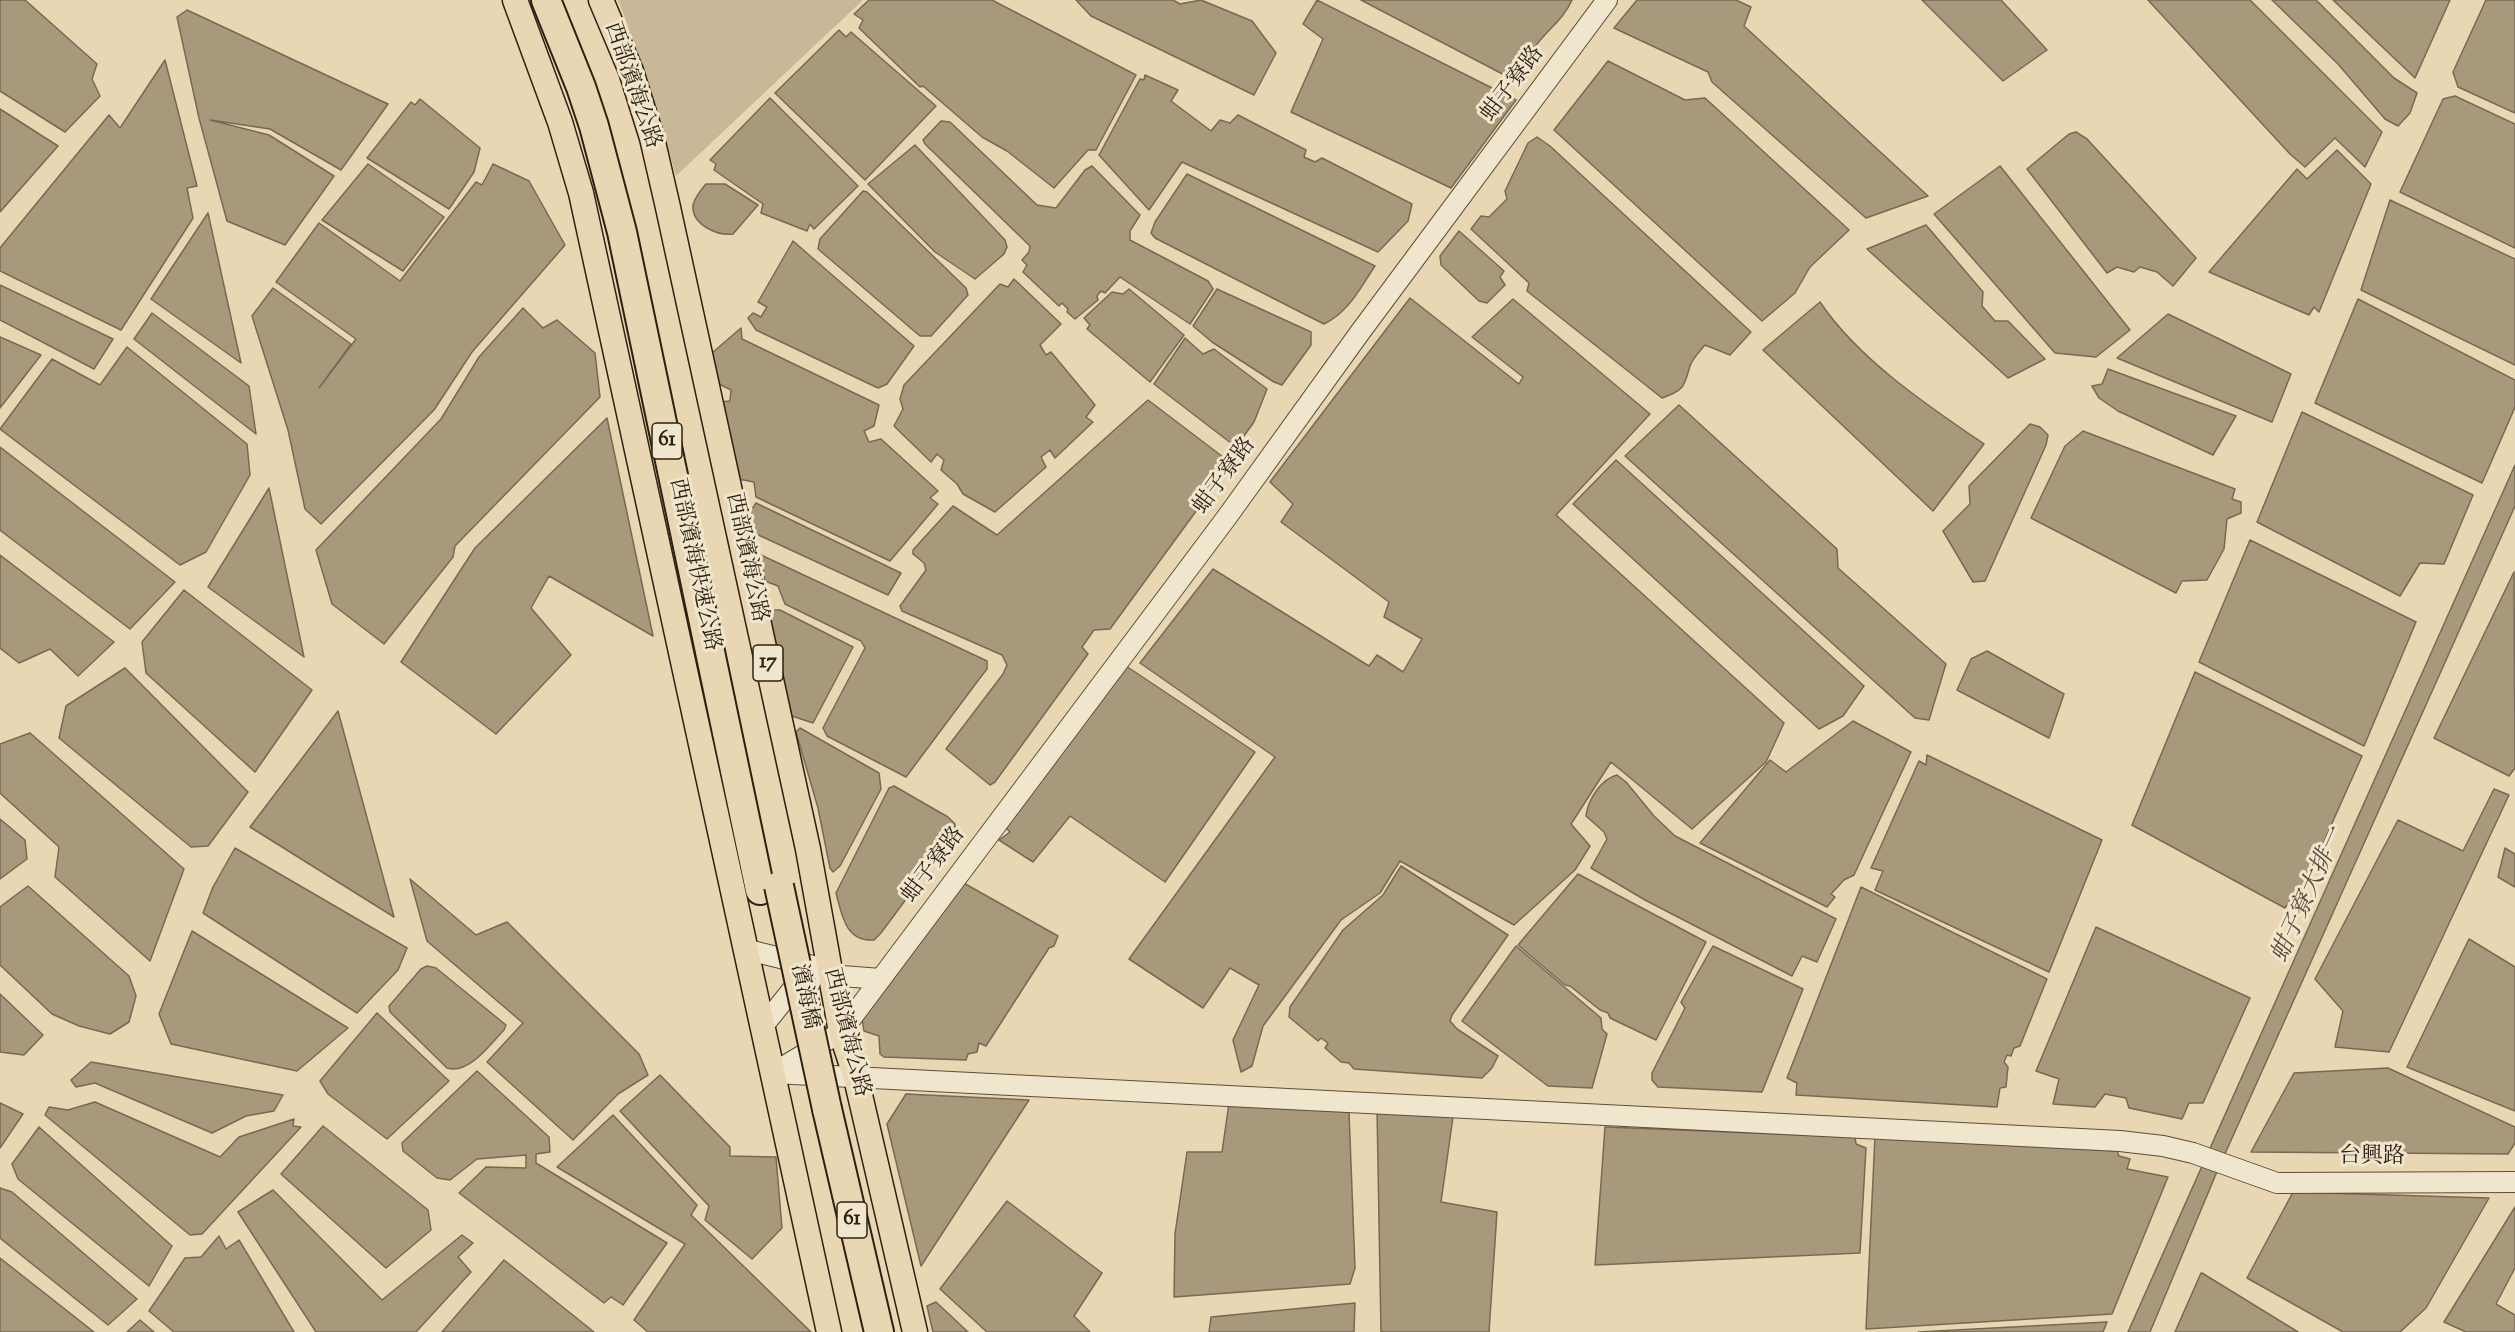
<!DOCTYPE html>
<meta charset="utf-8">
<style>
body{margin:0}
canvas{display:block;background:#e8d7b2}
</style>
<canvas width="2515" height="1332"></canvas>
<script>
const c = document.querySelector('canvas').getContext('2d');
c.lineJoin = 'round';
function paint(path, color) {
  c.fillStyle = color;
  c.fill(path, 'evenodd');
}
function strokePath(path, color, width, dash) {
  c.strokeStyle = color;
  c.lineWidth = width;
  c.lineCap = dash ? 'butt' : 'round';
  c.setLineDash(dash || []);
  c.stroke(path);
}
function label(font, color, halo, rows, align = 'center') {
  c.font = font + ' "Sorts Mill Goudy","Noto Serif TC",serif';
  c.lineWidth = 6;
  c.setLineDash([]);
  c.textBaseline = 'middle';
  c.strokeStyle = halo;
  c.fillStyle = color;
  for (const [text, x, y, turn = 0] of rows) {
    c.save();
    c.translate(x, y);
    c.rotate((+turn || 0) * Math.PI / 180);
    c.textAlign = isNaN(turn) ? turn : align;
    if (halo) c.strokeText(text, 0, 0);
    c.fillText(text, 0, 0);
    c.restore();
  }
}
paint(new Path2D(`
 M 618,0 L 863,0 L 676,176 L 646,73 Z`), '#c8b897');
const water = new Path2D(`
 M 0,0 L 25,0 L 97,64 L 92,79 L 100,96 L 65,132 L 0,91 Z
 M 869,0 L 992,0 L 1136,75 L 1096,150 L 1088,150 L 1054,188 L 1007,151 L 982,137 L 923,86 L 920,87 L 859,28 L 863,20 L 854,14 Z
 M 1076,0 L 1173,0 L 1180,4 L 1201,0 L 1252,21 L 1276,53 L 1254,95 L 1091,16 Z
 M 1317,0 L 1516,100 L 1451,188 L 1291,112 L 1323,39 L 1303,24 Z
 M 1361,0 L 1572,0 C 1564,19 1546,31 1534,48 C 1526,58 1520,69 1514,80 Z
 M 1637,0 L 1736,0 L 1751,7 L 1744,26 L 1928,196 L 1866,218 L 1712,82 L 1708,72 L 1614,28 Z
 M 1922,0 L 2001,0 L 2047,50 L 2003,81 Z
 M 2148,0 L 2250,0 L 2382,132 L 2365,167 L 2335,138 L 2305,167 L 2290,154 Z
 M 2272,0 L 2316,0 L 2394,78 L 2417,93 L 2410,113 L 2398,126 L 2385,119 L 2338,64 Z
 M 2333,0 L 2450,0 L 2415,78 Z
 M 2486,0 L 2515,0 L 2515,113 L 2458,87 L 2453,72 Z
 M 187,10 L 388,104 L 341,170 L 270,129 L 210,120 L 269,135 L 334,176 L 285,245 L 227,221 L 199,118 L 177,17 Z
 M 839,30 L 846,37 L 851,32 L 936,106 L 865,180 L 775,93 Z
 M 165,60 L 197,186 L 187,188 L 193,218 L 121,330 L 0,271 L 0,248 L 109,115 L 120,128 Z
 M 1608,61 L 1685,100 L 1705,98 L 1849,230 L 1810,267 L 1795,293 L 1762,321 L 1554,130 Z
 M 1145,75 L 1178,90 L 1171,101 L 1211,131 L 1220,120 L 1230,123 L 1238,115 L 1306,150 L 1304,157 L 1315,162 L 1322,158 L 1412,204 L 1408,221 L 1378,252 L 1182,162 L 1149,210 L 1099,155 L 1140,79 L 1144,80 Z
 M 2455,96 L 2515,124 L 2515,248 L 2400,192 L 2443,99 Z
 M 770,98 L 858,186 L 814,229 L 810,224 L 807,231 L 761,213 L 763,204 L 714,170 L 716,164 L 710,160 Z
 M 420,99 L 480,148 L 474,172 L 449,209 L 367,158 L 411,102 L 415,105 Z
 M 0,109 L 58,146 L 0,212 Z
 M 941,121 L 950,122 L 1037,205 L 1056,208 L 1085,170 L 1092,166 L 1140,215 L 1130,231 L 1130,240 L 1208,281 L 1213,289 L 1190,324 L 1120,277 L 1105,293 L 1101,291 L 1097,296 L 1098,300 L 1075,319 L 1067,312 L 1068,309 L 1062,303 L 1059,306 L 1023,272 L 1027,265 L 1022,260 L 1029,252 L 1030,246 L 925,144 L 923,140 Z
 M 2076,132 L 2087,139 L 2196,258 L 2173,286 L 2157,272 L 2140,267 L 2134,272 L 2117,267 L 2107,273 L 2027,169 L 2069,134 Z
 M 1537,137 L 1550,146 L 1751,332 L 1730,355 L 1705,345 C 1700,351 1692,359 1690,366 C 1684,386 1685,390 1662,398 L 1527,291 L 1529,283 L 1471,229 L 1481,216 L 1489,217 L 1507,199 L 1505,191 L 1528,143 Z
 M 915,145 L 1005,240 L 1007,247 L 1004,254 L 975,279 L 935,252 L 868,184 Z
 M 2337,150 L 2371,184 L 2319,312 L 2314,307 L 2309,315 L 2209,272 L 2297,169 L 2307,179 Z
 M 368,164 L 444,217 L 403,271 L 322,220 Z
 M 493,164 L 529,181 L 565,245 L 472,352 L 434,410 L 321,524 L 305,509 L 288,430 L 252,316 L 273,288 L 351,344 L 319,388 L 356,339 L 276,282 L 319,223 L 400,281 L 476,182 L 482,185 Z
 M 2000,166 L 2130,330 L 2096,357 L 2055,353 L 1934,214 Z
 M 1187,174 L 1375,266 C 1360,288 1349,312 1324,324 L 1308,316 L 1155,238 L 1151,233 L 1155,222 Z
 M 706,184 L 725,184 L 758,205 L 733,234 C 718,236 691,225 693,205 C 695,197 701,190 706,184 Z
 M 863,191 L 867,192 L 966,288 L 968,295 L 931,336 L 920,336 L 818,249 L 820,239 Z
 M 2390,200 L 2515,259 L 2515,365 L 2361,290 Z
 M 208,213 L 241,363 L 151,299 Z
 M 1926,225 L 1983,292 L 1982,306 L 1995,321 L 2008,321 L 2045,359 L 2008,378 L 1867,249 Z
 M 1459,231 L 1504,271 L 1500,277 L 1505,285 L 1487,303 L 1479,301 L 1441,265 L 1440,256 Z
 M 793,241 L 914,346 L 887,384 L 878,388 L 756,330 L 748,318 L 753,313 L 761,317 L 767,307 L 758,302 Z
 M 1014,279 L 1061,324 L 1040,345 L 1046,355 L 1051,352 L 1095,405 L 1086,417 L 1093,422 L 1055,458 L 1050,450 L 1041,457 L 1046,467 L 995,512 L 963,494 L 957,484 L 941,470 L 944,460 L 937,454 L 931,462 L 894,426 L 903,409 L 900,399 L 904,385 L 1000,284 L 1008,287 Z
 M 0,285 L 113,339 L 94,369 L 0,320 Z
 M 1129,289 L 1184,335 L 1150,382 L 1087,329 L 1090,325 L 1084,318 L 1112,292 L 1123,294 Z
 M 1217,289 L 1311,332 L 1311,345 L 1282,385 L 1274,382 L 1212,342 L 1193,326 Z
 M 1410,298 L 1519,384 L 1523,377 L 1472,337 L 1513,299 L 1650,414 L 1556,515 L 1784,723 L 1766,762 L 1692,829 L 1611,762 L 1571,824 L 1590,846 L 1575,870 L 1514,925 L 1400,861 L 1380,893 L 1341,920 L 1263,1026 L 1252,1066 L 1241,1072 L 1233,1040 L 1259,985 L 1230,968 L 1203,1008 L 1129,959 L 1275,757 L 1140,663 L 1213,569 L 1369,666 L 1377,655 L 1403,672 L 1422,639 L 1384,617 L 1389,602 L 1281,522 L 1293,504 L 1270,482 Z
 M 2358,299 L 2515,380 L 2515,407 L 2482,483 L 2315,403 Z
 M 1820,302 C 1858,359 1928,406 1984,444 L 1933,511 L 1763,350 Z
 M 523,308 L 543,328 L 557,320 L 595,353 L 600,397 L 455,546 L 453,557 L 384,644 L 332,604 L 316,550 L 441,419 L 479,357 Z
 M 152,313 L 249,386 L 256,434 L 134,339 Z
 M 2168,314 L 2291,374 L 2272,422 L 2117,358 Z
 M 741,328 L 742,339 L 879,405 L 874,426 L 864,431 L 869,442 L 881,439 L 938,491 L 930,498 L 938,504 L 890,561 L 756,497 L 754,482 L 733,478 L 720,402 L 730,401 L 731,390 L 717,383 L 705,359 Z
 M 0,337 L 41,355 L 0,408 Z
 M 1185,338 L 1203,354 L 1214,349 L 1267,389 L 1254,422 L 1236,447 L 1154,384 Z
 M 127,347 L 247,444 L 250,475 L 206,552 L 180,565 L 0,429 L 52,359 L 100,385 Z
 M 2108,369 L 2236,416 L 2213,455 L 2118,411 L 2099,398 L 2092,386 L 2102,384 Z
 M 1148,400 L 1223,457 L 1229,466 L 1110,629 L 1094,630 L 1082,647 L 1088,654 L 995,782 L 990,785 L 946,749 L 1003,674 L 1007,665 L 1002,655 L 902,611 L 900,606 L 926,570 L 924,563 L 913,554 L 913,550 L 953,506 L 997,535 Z
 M 1679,405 L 1837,549 L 1838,568 L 1946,664 L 1929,720 L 1915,718 L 1625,456 Z
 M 2302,412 L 2473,495 L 2444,564 L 2420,563 L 2400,596 L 2257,522 Z
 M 607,418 L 653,636 L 549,576 L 531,608 L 571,655 L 496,734 L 401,662 L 475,548 Z
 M 2030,424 L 2040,427 L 2048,435 L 2046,445 L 1985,581 L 1973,582 L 1943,531 L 1970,504 L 1969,486 Z
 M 2083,431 L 2235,489 L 2232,499 L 2241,502 L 2241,513 L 2227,519 L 2224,549 L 2207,580 L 2182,581 L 2176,593 L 2031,518 L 2065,446 Z
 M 0,447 L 175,582 L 130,629 L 0,530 Z
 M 1616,460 L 1864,686 L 1843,716 L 1819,729 L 1573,504 Z
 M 2515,465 L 2515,506 L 2216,1174 L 2150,1332 L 2128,1332 Z
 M 269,488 L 304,657 L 208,587 Z
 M 756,503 L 901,573 L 888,595 L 752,532 L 747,517 Z
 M 2250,540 L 2416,622 L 2364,746 L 2199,662 Z
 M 0,555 L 114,642 L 78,676 L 50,649 L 19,663 L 0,648 Z
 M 761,555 L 987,661 L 987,669 L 980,678 L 906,777 L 827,736 L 823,728 L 865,648 L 861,641 L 785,604 L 778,586 L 765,581 Z
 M 2514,572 L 2515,768 L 2509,776 L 2434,738 Z
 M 184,590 L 312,690 L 255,772 L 146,673 L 142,642 Z
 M 767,610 L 780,610 L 853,647 L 813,723 L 789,715 Z
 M 1987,651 L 2064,694 L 2049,738 L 1957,690 L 1971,659 Z
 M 1126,666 L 1255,752 L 1165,882 L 1070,816 L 1033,862 L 999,840 L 1010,832 L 1003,825 Z
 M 125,668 L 248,792 L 208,846 L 191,847 L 59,738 L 66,706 Z
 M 2195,672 L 2362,756 L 2300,895 L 2293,896 L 2285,908 L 2132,825 Z
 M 338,711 L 394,917 L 250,827 Z
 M 1853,721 L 1911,752 L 1854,875 L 1844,880 L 1831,894 L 1835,897 L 1827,907 L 1700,843 L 1770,760 L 1786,772 Z
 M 800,728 L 879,773 L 881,789 L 840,866 L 833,872 L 830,868 L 818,808 L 796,732 Z
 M 30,733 L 184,869 L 150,961 L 55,877 L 59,847 L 0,793 L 0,744 Z
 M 1927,755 L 2102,840 L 2049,972 L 1875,890 L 1883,871 L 1871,868 L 1919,761 L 1926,765 Z
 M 1617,775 L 1626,782 L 1654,816 L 1675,836 L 1836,919 L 1817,962 L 1802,956 L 1792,976 L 1645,900 L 1591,868 L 1607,839 L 1604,832 L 1586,816 C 1588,800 1601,779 1617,775 Z
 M 894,786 L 948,817 L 955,824 L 955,833 L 881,933 L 874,940 C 846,942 842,916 836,893 L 889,788 Z
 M 2494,789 L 2509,795 L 2389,1052 L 2335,1047 L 2343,1011 L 2315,979 L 2398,820 L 2463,851 Z
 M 0,819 L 25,840 L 27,859 L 0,879 Z
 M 235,848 L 407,948 L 398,970 L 357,1013 L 203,913 L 213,887 Z
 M 2505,848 L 2515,854 L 2515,887 L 2498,877 Z
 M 1401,866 L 1508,935 L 1452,1015 L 1450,1021 L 1457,1029 L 1498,1056 L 1492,1068 L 1482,1078 L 1354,1069 L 1349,1063 L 1341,1062 L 1325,1048 L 1328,1043 L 1321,1038 L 1318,1041 L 1289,1017 L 1290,1007 L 1343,930 L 1383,895 Z
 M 1578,874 L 1706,942 L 1656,1040 L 1610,1018 L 1608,1013 L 1600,1010 L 1570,986 L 1565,985 L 1518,945 Z
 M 410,879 L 476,935 L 507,922 L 639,1054 L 648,1075 L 618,1094 L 573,1140 L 487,1062 L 523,1023 L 427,941 Z
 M 960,881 L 1058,936 L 1054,946 L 1049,948 L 986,1046 L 979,1043 L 977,1052 L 968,1054 L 966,1060 L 884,1057 L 880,1054 L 879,1036 L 864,1031 L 862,1019 Z
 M 28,886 L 129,976 L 136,996 L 129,1022 L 110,1034 L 79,1026 L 52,1014 L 0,965 L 0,907 Z
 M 1861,887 L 2047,979 L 2020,1046 L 2014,1048 L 2011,1056 L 2007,1055 L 2004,1062 L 2008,1067 L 2006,1087 L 2000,1088 L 1997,1107 L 1796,1095 L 1797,1083 L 1787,1078 Z
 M 2096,927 L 2250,998 L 2203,1103 L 2189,1103 L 2182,1119 L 2129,1108 L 2126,1098 L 2105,1094 L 2095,1107 L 2053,1104 L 2059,1079 L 2036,1071 Z
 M 192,931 L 348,1028 L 297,1071 L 171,1044 L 159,1014 Z
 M 2469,939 L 2515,967 L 2515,1111 L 2407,1067 Z
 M 1516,946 L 1601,1018 L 1602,1029 L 1607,1034 L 1592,1088 L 1548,1086 L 1462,1021 Z
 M 1713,946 L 1803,989 L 1762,1092 L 1658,1087 L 1652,1080 L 1652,1073 L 1685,1008 L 1681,1002 Z
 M 427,966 L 436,968 L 506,1025 L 504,1030 C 490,1044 469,1075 447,1068 L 390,1012 L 389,1006 L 421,969 Z
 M 0,994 L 43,1035 L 24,1055 L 0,1052 Z
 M 377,1013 L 449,1081 L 387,1139 L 328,1094 L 320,1081 Z
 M 91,1062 L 283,1095 L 274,1111 L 246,1116 L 212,1133 L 95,1083 L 76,1087 L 71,1080 Z
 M 2388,1068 L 2515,1127 L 2515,1143 L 2508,1154 L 2251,1152 L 2294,1073 Z
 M 477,1071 L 549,1137 L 550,1152 L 536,1154 L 536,1163 L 667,1243 L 623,1305 L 611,1297 L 604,1303 L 459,1193 L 486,1167 L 526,1168 L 526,1155 L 477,1159 L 450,1180 L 437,1178 L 403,1151 L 402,1143 Z
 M 660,1075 L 730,1147 L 730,1156 L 776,1157 L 782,1228 L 752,1259 L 705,1220 L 709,1206 L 620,1111 Z
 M 906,1094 L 1029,1100 L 921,1266 L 887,1124 Z
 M 1230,1096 L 1349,1112 L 1355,1268 L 1350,1284 L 1174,1297 L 1175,1234 L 1187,1152 L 1222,1152 Z
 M 95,1102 L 220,1157 L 239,1137 L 294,1119 L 293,1126 L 301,1127 L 202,1234 L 190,1235 L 45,1115 L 49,1107 L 68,1110 Z
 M 0,1103 L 23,1114 L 0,1148 Z
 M 1377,1110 L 1453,1117 L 1441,1202 L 1497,1212 L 1489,1332 L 1381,1332 Z
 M 613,1115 L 697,1205 L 691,1215 L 811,1332 L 648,1332 L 634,1320 L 685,1244 L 557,1167 Z
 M 323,1126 L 428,1210 L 431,1230 L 386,1268 L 281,1174 Z
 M 39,1127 L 172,1246 L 149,1286 L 18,1179 L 12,1164 Z
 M 1605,1127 L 1855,1137 L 1856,1144 L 1866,1148 L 1860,1253 L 1595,1265 Z
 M 1875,1136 L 2117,1151 L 2119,1156 L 2130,1159 L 2127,1169 L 2168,1177 L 2112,1314 L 1866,1329 Z
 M 0,1188 L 12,1192 L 137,1299 L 108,1325 L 0,1238 Z
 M 273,1190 L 382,1300 L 462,1235 L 473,1243 L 458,1257 L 471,1272 L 416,1332 L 316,1332 L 238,1212 Z
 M 2293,1192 L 2489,1198 L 2426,1308 L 2400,1332 L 2343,1332 L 2247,1278 Z
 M 1007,1201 L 1102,1273 L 1074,1316 L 1090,1332 L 987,1332 L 940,1289 Z
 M 2515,1207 L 2515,1268 L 2496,1304 L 2515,1315 L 2515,1332 L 2466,1332 L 2444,1322 Z
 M 219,1236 L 226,1249 L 239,1240 L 294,1332 L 174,1332 L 149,1311 L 185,1258 L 201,1257 Z
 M 0,1258 L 94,1332 L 0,1332 Z
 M 504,1260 L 594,1332 L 442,1332 Z
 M 2201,1273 L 2202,1273 L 2298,1332 L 2175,1332 Z
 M 936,1302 L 968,1332 L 933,1332 L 927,1306 Z
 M 1355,1303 L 1354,1332 L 1209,1332 L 1211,1317 Z
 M 140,1320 L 154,1332 L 127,1332 Z
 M 2107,1322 L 2103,1332 L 1918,1332 Z`);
paint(water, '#a9997c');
strokePath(water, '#786952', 1.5);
const minor = new Path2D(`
 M 744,949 L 813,966 L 829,975 L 881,979
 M 763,1026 L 792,990 L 810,983
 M 773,1073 L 2120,1141 L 2163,1146 L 2193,1153 L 2277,1183 L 2515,1182
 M 773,1073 L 841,1032 L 1227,517 L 1361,331 L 1607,0`);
const major = new Path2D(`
 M 515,0 L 560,122 L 581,193 L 829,1332
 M 601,0 L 631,71 L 652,138 L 667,203 L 808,849 L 841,1032 L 856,1078 L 915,1332`);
const highway = new Path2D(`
 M 546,0 L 581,87 L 594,126 L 622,232 L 760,890
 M 827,1109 L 879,1332`);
strokePath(minor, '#5c4e3a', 22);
strokePath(major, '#2e2012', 27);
strokePath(highway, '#2e2012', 32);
strokePath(minor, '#f0e5cd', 20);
strokePath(major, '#e8d7b2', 24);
strokePath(highway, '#e8d7b2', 28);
const highwayBridge = new Path2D(`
 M 779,886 L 827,1109`);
strokePath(highwayBridge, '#2e2012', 32, []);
strokePath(highwayBridge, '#e8d7b2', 28);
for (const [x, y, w] of [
 [667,441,30],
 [768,663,30],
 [852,1220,30]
]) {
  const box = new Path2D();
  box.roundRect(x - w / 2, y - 18, w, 36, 4.5);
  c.fillStyle = '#f0e5cd';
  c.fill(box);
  strokePath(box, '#2e2012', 1.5);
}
label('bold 21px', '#2e2012', null, [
 ["61",667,441],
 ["17",768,663],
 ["61",852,1220]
]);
label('22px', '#2e2012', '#f0e5cd', [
 ["蚶子寮路",1514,85,-53],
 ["西部濱海公路",631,86,71],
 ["蚶子寮路",1226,477,-54],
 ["西部濱海公路",745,558,78],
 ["西部濱海快速公路",693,565,78],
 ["蚶子寮路",935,866,-53],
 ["濱海橋",803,997,78],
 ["西部濱海公路",845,1033,76],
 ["台興路",2372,1158]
]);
label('italic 24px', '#594a37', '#f0e5cd', [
 ["蚶子寮大排一",2310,896,-66]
]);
</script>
